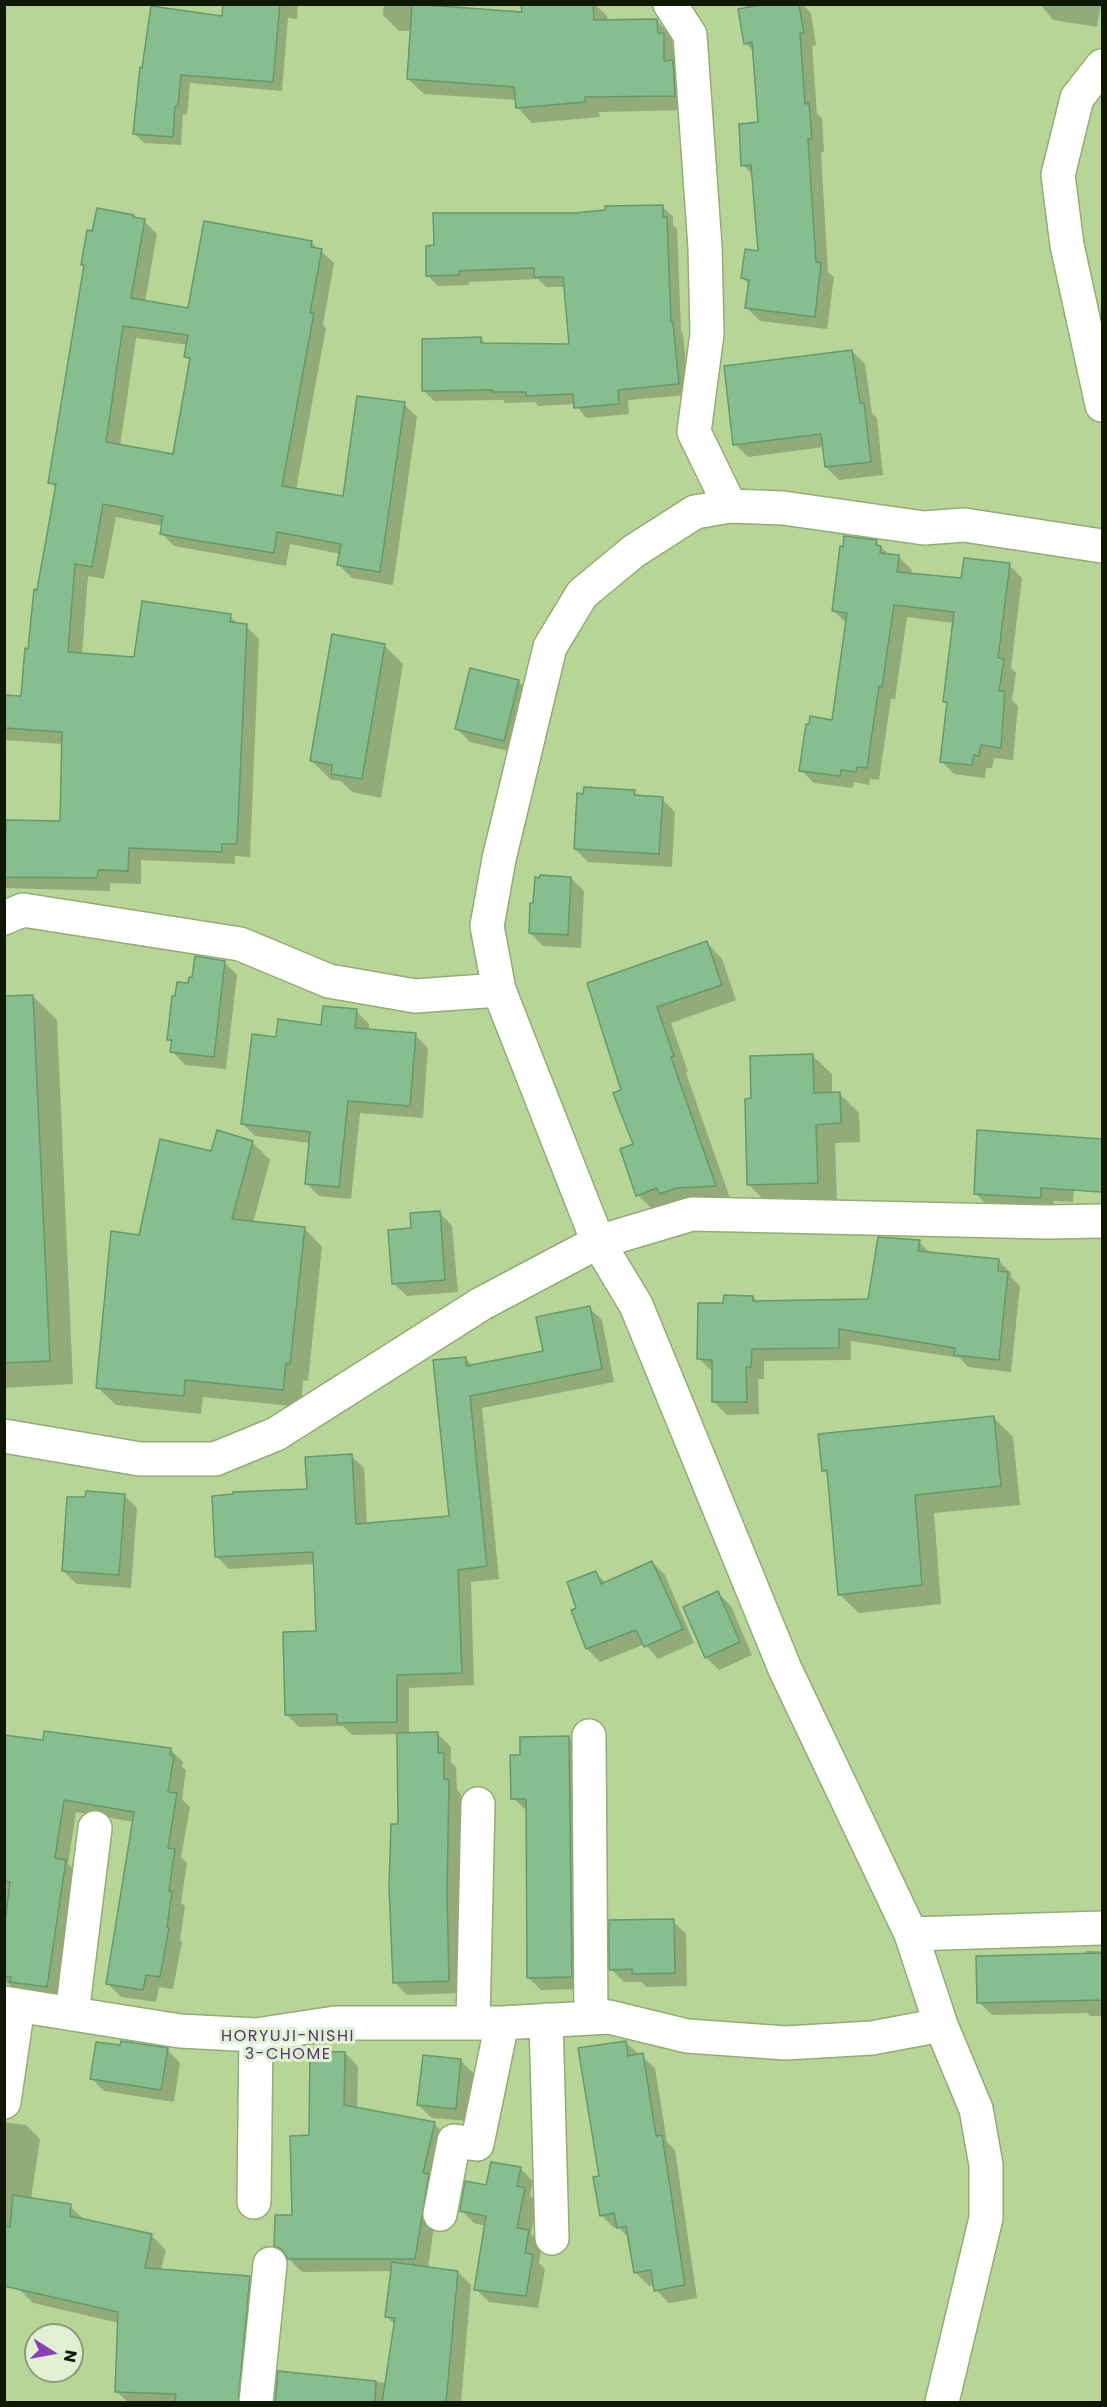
<!DOCTYPE html>
<style>
body{margin:0}
#map{position:relative;width:1107px;height:2407px;overflow:hidden;background:#b8d598;font-family:Poppins,sans-serif}
canvas{display:block}
.frame{position:absolute;inset:0;border:6px solid #0e1803;pointer-events:none}
.north{position:absolute;left:24px;top:2323px;width:60px;height:60px;box-sizing:border-box;background:#e1f0d2;border:2px solid #8d9a7f;border-radius:50%;rotate:101deg;font-size:16px;font-weight:700;line-height:24px;text-align:center;color:#0e1803}
.north::after{content:'';display:block;margin:auto;width:21px;height:27px;background:#8741b5;clip-path:polygon(50% 0,100% 100%,50% 72%,0 100%)}
</style>
<div id="map">
<canvas width="1107" height="2407"></canvas>
<div class="frame"></div>
<div class="north">N</div>
</div>
<script>
const c = document.querySelector('canvas').getContext('2d');
c.lineJoin = 'round';
function paint(path, color) {
  c.fillStyle = color;
  c.fill(path, 'evenodd');
}
function strokePath(path, color, width, dash) {
  c.strokeStyle = color;
  c.lineWidth = width;
  c.lineCap = dash ? 'butt' : 'round';
  c.setLineDash(dash || []);
  c.stroke(path);
}
function label(font, color, halo, rows, align = 'center') {
  c.font = font + ' Poppins,sans-serif';
  c.lineWidth = 6;
  c.setLineDash([]);
  c.textBaseline = 'middle';
  c.strokeStyle = halo;
  c.fillStyle = color;
  for (const [text, x, y, turn = 0] of rows) {
    c.save();
    c.translate(x, y);
    c.rotate((+turn || 0) * Math.PI / 180);
    c.textAlign = isNaN(turn) ? turn : align;
    if (halo) c.strokeText(text, 0, 0);
    c.fillText(text, 0, 0);
    c.restore();
  }
}
paint(new Path2D(`
 M 225,4 L 298,4 L 297,19 L 288,18 L 282,91 L 190,83 L 187,115 L 183,114 L 181,145 L 144,143 L 135,134 L 143,69 L 223,18 Z
 M 384,4 L 449,4 L 449,8 L 523,13 L 522,4 L 595,4 L 607,16 L 608,21 L 657,21 L 672,36 L 672,44 L 679,50 L 690,110 L 599,112 L 600,117 L 532,123 L 517,107 L 517,100 L 424,94 L 408,79 L 412,31 L 399,31 L 383,15 Z
 M 774,4 L 802,4 L 811,13 L 816,45 L 812,46 L 817,114 L 822,118 L 824,152 L 821,152 L 828,272 L 834,277 L 827,329 L 760,321 L 747,308 L 750,285 L 743,278 L 760,252 L 754,176 L 743,165 L 759,124 L 754,52 L 745,43 Z
 M 1040,4 L 1101,4 L 1097,27 L 1053,20 Z
 M 662,206 L 673,217 L 673,225 L 677,229 L 681,331 L 683,334 L 689,395 L 628,400 L 629,414 L 586,418 L 575,404 L 538,406 L 535,402 L 505,403 L 503,400 L 434,401 L 424,391 L 481,338 L 487,345 L 570,345 L 566,287 L 546,287 L 538,279 L 469,282 L 469,285 L 438,286 L 427,275 L 574,214 Z
 M 133,216 L 144,221 L 157,234 L 145,302 L 189,310 L 311,242 L 334,263 L 323,325 L 326,328 L 296,490 L 344,498 L 404,404 L 417,417 L 393,585 L 352,578 L 339,565 L 341,554 L 290,544 L 286,566 L 174,546 L 161,533 L 163,526 L 116,517 L 104,579 L 88,576 L 82,654 L 135,658 L 230,616 L 239,625 L 246,626 L 259,639 L 250,857 L 235,856 L 235,864 L 141,860 L 141,884 L 110,883 L 110,891 L 4,888 L 4,822 L 61,822 L 63,744 L 4,740 L 4,696 L 22,698 L 57,489 L 50,482 L 85,267 L 83,264 L 93,233 ZM 136,338 L 188,345 L 186,357 L 191,362 L 174,455 L 120,446 Z
 M 852,351 L 865,364 L 872,413 L 877,418 L 883,475 L 839,480 L 826,467 L 824,447 L 748,457 L 735,444 Z
 M 876,542 L 890,556 L 899,557 L 912,570 L 911,575 L 962,580 L 1009,565 L 1022,578 L 1011,668 L 1016,673 L 1012,700 L 1018,706 L 1013,760 L 994,758 L 992,768 L 986,768 L 985,778 L 954,774 L 941,761 L 948,705 L 944,701 L 954,623 L 907,617 L 895,699 L 891,699 L 879,780 L 870,779 L 869,785 L 854,782 L 853,788 L 814,783 L 801,770 L 833,721 L 847,624 L 833,610 Z
 M 384,645 L 403,664 L 381,798 L 352,792 L 341,781 L 331,780 L 312,761 Z
 M 518,681 L 531,694 L 517,753 L 470,742 L 457,729 Z
 M 634,792 L 640,797 L 662,799 L 675,812 L 672,867 L 588,862 L 575,849 Z
 M 571,878 L 584,891 L 581,948 L 543,946 L 530,933 Z
 M 707,943 L 722,959 L 736,1000 L 671,1023 L 688,1072 L 686,1073 L 731,1201 L 653,1210 L 638,1195 L 635,1145 L 623,1090 L 588,984 Z
 M 224,962 L 237,975 L 226,1069 L 185,1065 L 172,1051 L 173,1044 L 168,1039 L 176,998 L 189,985 Z
 M 33,996 L 57,1020 L 73,1384 L 4,1388 L 4,997 Z
 M 356,1011 L 369,1024 L 369,1031 L 415,1035 L 428,1048 L 423,1118 L 360,1113 L 351,1199 L 319,1196 L 306,1183 L 310,1143 L 255,1136 L 242,1123 L 277,1039 L 322,1027 Z
 M 812,1055 L 832,1074 L 832,1094 L 840,1094 L 859,1113 L 860,1142 L 835,1143 L 837,1201 L 768,1204 L 749,1185 L 753,1100 Z
 M 252,1142 L 270,1160 L 253,1223 L 304,1228 L 322,1247 L 308,1381 L 303,1380 L 301,1407 L 203,1397 L 201,1414 L 116,1405 L 97,1387 L 140,1236 L 212,1153 Z
 M 1077,1151 L 1073,1202 L 1054,1201 L 1053,1211 L 988,1206 L 975,1193 Z
 M 439,1212 L 452,1226 L 458,1292 L 407,1296 L 393,1283 L 413,1230 Z
 M 919,1242 L 931,1254 L 999,1261 L 1011,1273 L 1011,1277 L 1020,1286 L 1011,1372 L 968,1367 L 960,1358 L 851,1341 L 851,1360 L 764,1361 L 764,1379 L 758,1379 L 759,1414 L 727,1415 L 714,1402 L 713,1372 L 699,1359 L 725,1305 L 753,1297 L 758,1302 L 869,1300 Z
 M 589,1308 L 602,1320 L 614,1382 L 482,1408 L 499,1579 L 471,1582 L 474,1685 L 409,1688 L 409,1734 L 438,1734 L 451,1747 L 451,1762 L 456,1767 L 457,1790 L 461,1794 L 459,1907 L 461,1993 L 407,1995 L 394,1982 L 399,1825 L 399,1734 L 352,1735 L 343,1726 L 299,1727 L 287,1715 L 318,1632 L 315,1564 L 229,1569 L 216,1556 L 309,1490 L 351,1456 L 364,1468 L 367,1525 L 451,1518 L 465,1358 L 473,1366 L 544,1352 Z
 M 994,1418 L 1013,1437 L 1020,1505 L 934,1513 L 941,1604 L 859,1613 L 839,1594 L 829,1476 L 823,1470 Z
 M 124,1495 L 137,1508 L 131,1588 L 77,1584 L 63,1571 Z
 M 652,1562 L 665,1575 L 694,1643 L 658,1659 L 645,1644 L 600,1662 L 587,1649 L 573,1611 L 578,1609 L 596,1573 L 606,1583 Z
 M 718,1593 L 731,1606 L 752,1655 L 719,1670 L 706,1657 Z
 M 4,1736 L 44,1742 L 170,1749 L 183,1762 L 182,1767 L 186,1770 L 182,1799 L 190,1807 L 181,1857 L 187,1863 L 181,1903 L 185,1906 L 180,1940 L 182,1942 L 173,1989 L 159,1987 L 156,2002 L 121,1997 L 108,1984 L 134,1822 L 76,1812 L 68,1864 L 78,1874 L 59,1999 L 13,1988 L 4,1980 Z
 M 568,1737 L 582,1751 L 584,1989 L 541,1990 L 528,1977 L 527,1811 L 513,1798 L 522,1756 Z
 M 673,1921 L 686,1934 L 687,1986 L 646,1987 L 642,1982 L 624,1982 L 611,1969 Z
 M 1086,1951 L 1102,1951 L 1102,2016 L 1090,2016 L 1087,2013 L 992,2015 L 979,2002 L 1086,1955 Z
 M 625,2042 L 655,2068 L 667,2142 L 675,2150 L 697,2298 L 669,2303 L 656,2290 L 655,2285 L 649,2286 L 636,2273 L 630,2239 L 618,2227 L 614,2228 L 601,2215 L 601,2177 Z
 M 167,2049 L 180,2063 L 174,2102 L 104,2091 L 91,2078 Z
 M 345,2053 L 358,2066 L 357,2109 L 434,2123 L 447,2137 L 428,2268 L 458,2272 L 471,2285 L 461,2402 L 276,2402 L 279,2372 L 387,2383 L 395,2325 L 386,2316 L 393,2271 L 302,2272 L 276,2246 L 294,2216 L 310,2137 Z
 M 460,2060 L 474,2074 L 468,2121 L 432,2118 L 418,2105 Z
 M 4,2122 L 26,2125 L 40,2139 L 31,2199 L 70,2206 L 85,2221 L 152,2236 L 166,2250 L 161,2270 L 249,2278 L 264,2292 L 252,2402 L 128,2402 L 117,2392 L 119,2323 L 33,2303 L 19,2289 L 4,2270 Z
 M 520,2168 L 533,2181 L 530,2195 L 537,2202 L 531,2234 L 542,2244 L 539,2263 L 545,2269 L 538,2308 L 489,2302 L 476,2289 L 486,2226 L 474,2223 L 461,2210 Z`), '#0003');
const building = new Path2D(`
 M 223,4 L 280,4 L 273,82 L 181,75 L 178,106 L 175,106 L 173,137 L 133,134 L 140,67 L 142,68 L 151,6 L 222,16 Z
 M 412,4 L 522,12 L 521,4 L 593,4 L 594,20 L 657,19 L 658,33 L 664,33 L 664,61 L 673,60 L 675,96 L 585,97 L 585,102 L 516,108 L 514,87 L 407,79 Z
 M 765,4 L 799,4 L 804,33 L 800,33 L 805,104 L 809,103 L 812,139 L 808,139 L 816,262 L 821,263 L 815,317 L 745,308 L 749,280 L 741,278 L 745,249 L 758,251 L 751,165 L 741,166 L 739,124 L 758,122 L 752,42 L 744,44 L 738,9 Z
 M 663,205 L 663,217 L 667,217 L 671,322 L 673,322 L 679,384 L 618,390 L 619,404 L 574,408 L 573,394 L 526,396 L 526,392 L 493,392 L 493,390 L 422,391 L 422,339 L 481,337 L 481,343 L 569,344 L 563,277 L 534,277 L 534,268 L 459,271 L 459,275 L 426,276 L 426,246 L 434,245 L 433,213 L 574,213 L 605,210 L 605,206 Z
 M 97,208 L 134,215 L 133,217 L 145,219 L 131,298 L 188,308 L 204,221 L 312,241 L 311,247 L 322,249 L 310,313 L 314,313 L 282,486 L 343,496 L 357,396 L 405,402 L 380,572 L 337,565 L 341,544 L 277,532 L 274,553 L 199,541 L 160,534 L 163,516 L 103,504 L 92,567 L 75,564 L 68,652 L 134,657 L 142,601 L 231,614 L 230,622 L 247,624 L 237,844 L 222,844 L 222,852 L 129,848 L 128,871 L 98,870 L 97,878 L 4,877 L 6,820 L 60,821 L 62,732 L 4,728 L 4,695 L 21,696 L 25,648 L 28,649 L 34,589 L 37,590 L 56,484 L 48,483 L 84,265 L 81,265 L 87,230 L 92,231 ZM 123,326 L 188,335 L 184,357 L 190,358 L 173,454 L 106,442 Z
 M 852,350 L 860,403 L 864,403 L 871,462 L 825,467 L 821,434 L 733,445 L 724,366 Z
 M 844,536 L 877,540 L 876,545 L 881,546 L 880,553 L 899,555 L 897,572 L 961,578 L 964,558 L 1010,563 L 998,658 L 1004,659 L 999,691 L 1005,691 L 1001,748 L 981,745 L 979,756 L 974,755 L 972,765 L 940,762 L 947,702 L 943,702 L 954,612 L 894,605 L 882,687 L 879,686 L 867,768 L 857,767 L 856,772 L 841,770 L 840,776 L 799,771 L 806,724 L 809,724 L 810,716 L 832,720 L 847,613 L 832,611 L 840,546 L 843,547 Z
 M 332,634 L 385,644 L 362,779 L 331,774 L 332,765 L 310,761 Z
 M 470,668 L 519,680 L 504,741 L 455,729 Z
 M 584,787 L 635,790 L 634,795 L 663,797 L 659,854 L 574,849 L 577,793 L 583,794 Z
 M 540,875 L 571,877 L 568,935 L 529,933 L 530,903 L 533,903 L 535,877 L 539,878 Z
 M 707,941 L 722,985 L 657,1007 L 674,1056 L 671,1057 L 716,1186 L 677,1188 L 659,1194 L 657,1188 L 636,1196 L 620,1149 L 633,1144 L 613,1093 L 621,1090 L 587,983 Z
 M 195,956 L 225,961 L 214,1057 L 170,1052 L 172,1040 L 167,1040 L 172,996 L 175,996 L 177,982 L 188,983 L 189,977 L 192,977 Z
 M 33,995 L 50,1361 L 4,1363 L 4,996 Z
 M 323,1006 L 357,1009 L 355,1028 L 416,1033 L 410,1106 L 348,1101 L 339,1187 L 305,1184 L 310,1132 L 241,1124 L 252,1034 L 276,1037 L 278,1019 L 321,1025 Z
 M 813,1054 L 814,1093 L 840,1092 L 841,1123 L 816,1125 L 818,1183 L 747,1185 L 745,1099 L 751,1098 L 750,1056 Z
 M 217,1130 L 253,1141 L 232,1219 L 305,1227 L 290,1364 L 286,1363 L 283,1390 L 185,1380 L 184,1396 L 96,1388 L 111,1231 L 139,1235 L 160,1139 L 211,1151 Z
 M 977,1130 L 1102,1139 L 1102,1192 L 1041,1188 L 1041,1198 L 974,1194 Z
 M 440,1211 L 445,1280 L 392,1284 L 388,1230 L 411,1228 L 410,1213 Z
 M 878,1237 L 920,1240 L 918,1251 L 999,1259 L 998,1271 L 1008,1272 L 999,1360 L 954,1355 L 955,1348 L 839,1329 L 839,1348 L 752,1349 L 751,1367 L 746,1367 L 747,1402 L 712,1402 L 712,1360 L 697,1359 L 698,1303 L 723,1303 L 724,1295 L 753,1296 L 753,1301 L 868,1299 Z
 M 590,1306 L 602,1369 L 470,1396 L 487,1566 L 458,1570 L 462,1673 L 397,1675 L 397,1722 L 337,1723 L 337,1714 L 285,1715 L 283,1632 L 316,1631 L 313,1552 L 215,1557 L 212,1496 L 233,1494 L 233,1492 L 307,1489 L 305,1457 L 352,1454 L 356,1524 L 449,1516 L 433,1360 L 466,1357 L 466,1366 L 543,1351 L 536,1317 Z
 M 994,1416 L 1001,1486 L 915,1495 L 922,1585 L 838,1595 L 827,1470 L 822,1471 L 818,1434 Z
 M 86,1491 L 125,1494 L 119,1575 L 62,1571 L 67,1497 L 85,1497 Z
 M 652,1561 L 683,1629 L 644,1647 L 636,1630 L 586,1649 L 571,1610 L 576,1608 L 567,1582 L 596,1571 L 601,1584 Z
 M 718,1591 L 740,1642 L 705,1658 L 683,1607 Z
 M 44,1731 L 171,1748 L 170,1755 L 174,1756 L 168,1792 L 177,1793 L 168,1848 L 175,1849 L 169,1891 L 172,1892 L 167,1927 L 169,1928 L 160,1977 L 146,1975 L 143,1990 L 106,1984 L 134,1812 L 64,1800 L 55,1858 L 66,1860 L 47,1987 L 10,1982 L 11,1977 L 4,1977 L 4,1932 L 10,1882 L 4,1881 L 4,1735 L 43,1740 Z
 M 438,1732 L 438,1753 L 444,1753 L 444,1779 L 449,1780 L 447,1893 L 449,1981 L 393,1983 L 389,1886 L 391,1824 L 398,1824 L 397,1733 Z
 M 569,1736 L 572,1977 L 527,1978 L 526,1799 L 511,1799 L 510,1755 L 520,1755 L 520,1737 Z
 M 674,1919 L 675,1973 L 632,1974 L 632,1969 L 609,1970 L 609,1920 Z
 M 1102,1953 L 1102,2000 L 977,2003 L 976,1956 Z
 M 121,2041 L 168,2048 L 161,2090 L 90,2079 L 96,2042 L 120,2045 Z
 M 626,2041 L 628,2056 L 643,2053 L 656,2136 L 662,2135 L 685,2285 L 654,2291 L 651,2270 L 634,2273 L 626,2226 L 617,2228 L 614,2213 L 600,2216 L 593,2177 L 599,2176 L 578,2048 Z
 M 310,2051 L 345,2052 L 344,2105 L 435,2122 L 423,2173 L 429,2174 L 415,2259 L 288,2259 L 281,2249 L 274,2246 L 275,2215 L 292,2215 L 290,2136 L 309,2135 Z
 M 423,2055 L 461,2059 L 456,2109 L 417,2105 Z
 M 491,2162 L 521,2167 L 517,2186 L 525,2188 L 517,2228 L 529,2230 L 525,2253 L 533,2255 L 526,2296 L 474,2290 L 486,2216 L 460,2211 L 465,2181 L 486,2185 Z
 M 13,2195 L 71,2204 L 70,2216 L 152,2234 L 145,2268 L 250,2276 L 238,2403 L 175,2403 L 176,2394 L 115,2392 L 118,2312 L 4,2286 L 4,2226 L 10,2227 Z
 M 392,2262 L 458,2271 L 446,2403 L 382,2403 L 395,2318 L 385,2317 Z
 M 278,2371 L 376,2381 L 375,2403 L 275,2403 Z`);
paint(building, '#87be90');
strokePath(building, '#64996d', 1.5);
const street = new Path2D(`
 M 670,4 L 690,35 L 705,247 L 707,334 L 694,432 L 730,506
 M 1102,66 L 1077,98 L 1058,175 L 1067,245 L 1102,405
 M 4,918 L 23,910 L 240,944 L 329,981 L 415,996 L 499,990
 M 4,1436 L 140,1459 L 215,1459 L 276,1434 L 481,1304 L 598,1242 L 692,1214 L 1047,1222 L 1102,1221
 M 589,1736 L 591,2018
 M 911,1934 L 1102,1928
 M 4,2003 L 180,2031 L 256,2035 L 335,2023 L 502,2023 L 609,2017 L 687,2036 L 786,2043 L 872,2038 L 941,2025
 M 72,2014 L 95,1828
 M 546,2020 L 552,2238
 M 473,2022 L 478,1804
 M 4,2102 L 18,2006
 M 254,2202 L 256,2035
 M 440,2214 L 454,2141 L 477,2144 L 502,2023
 M 256,2402 L 270,2264
 M 942,2402 L 986,2218 L 986,2165 L 976,2109 L 941,2025 L 911,1934 L 785,1669 L 636,1305 L 598,1242 L 499,990 L 487,926 L 499,859 L 550,647 L 582,594 L 634,551 L 695,512 L 730,506 L 783,508 L 924,528 L 964,525 L 1102,546`);
strokePath(street, '#91ad72', 36);
strokePath(street, '#fff', 33);
c.letterSpacing = '1.5px';
label('16px', '#573670', '#e1f0d2', [
 ["HORYUJI-NISHI",288,2037],
 ["3-CHOME",288,2055]
]);
c.letterSpacing = '0px';
</script>
